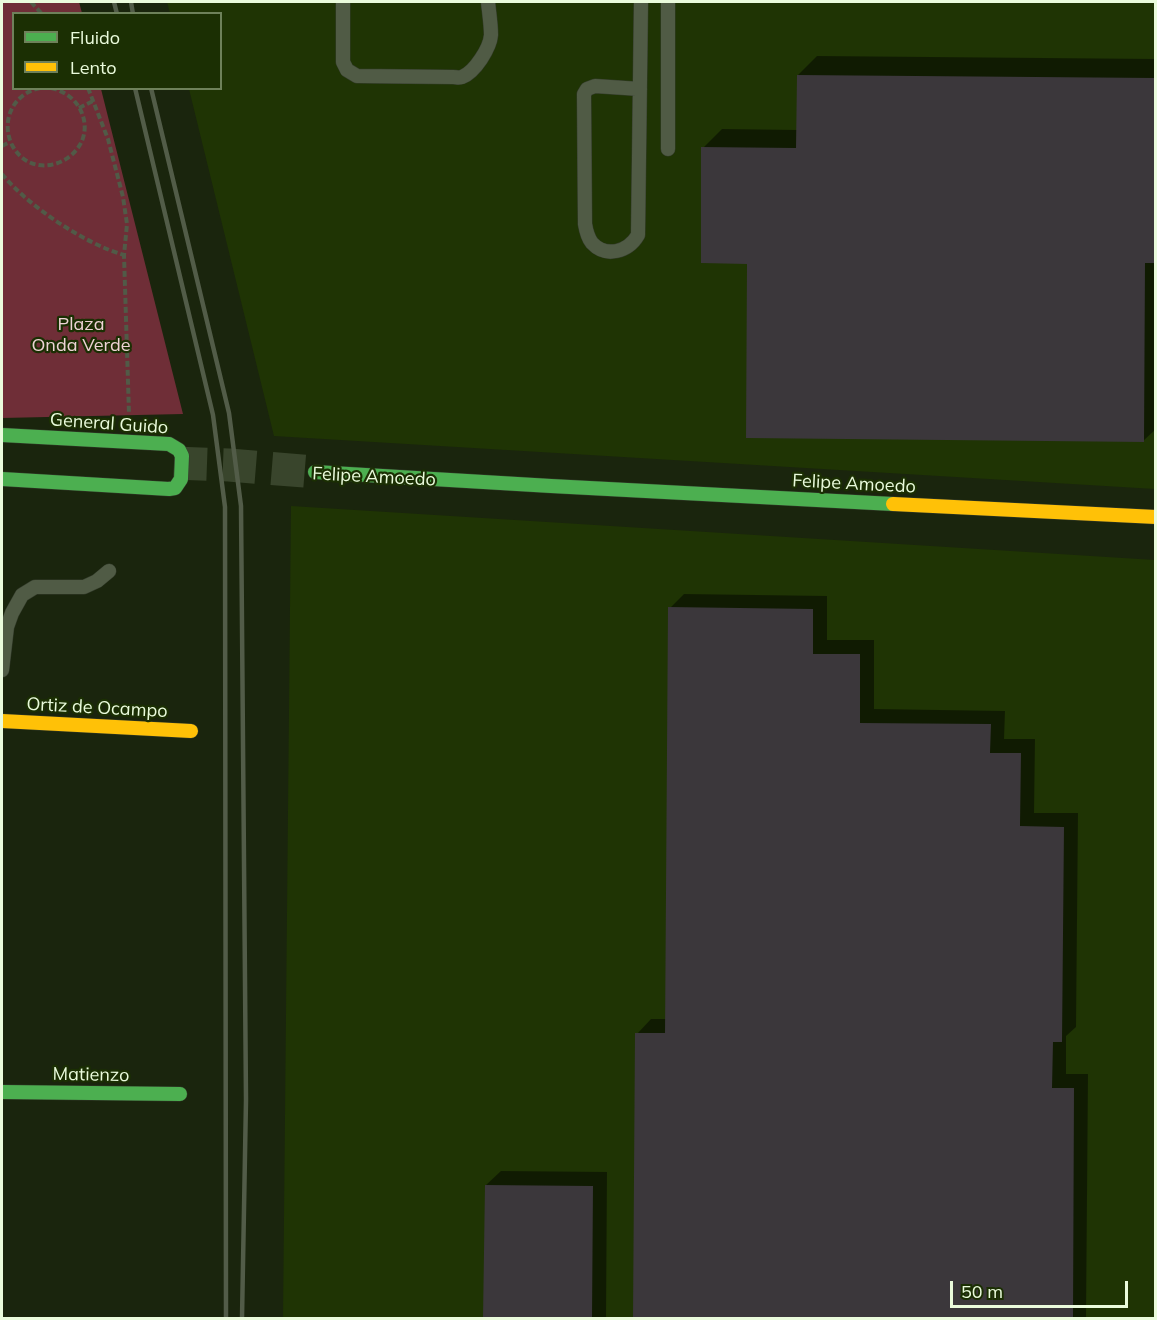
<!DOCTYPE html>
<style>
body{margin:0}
#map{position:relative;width:1157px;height:1320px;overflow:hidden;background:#1a250d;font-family:Mulish,sans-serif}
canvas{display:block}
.frame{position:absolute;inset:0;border:3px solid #eafbdc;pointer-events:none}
.legend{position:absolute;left:12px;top:12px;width:210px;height:78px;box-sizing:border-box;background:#1b2f03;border:2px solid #6e815a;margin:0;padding:8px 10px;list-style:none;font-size:18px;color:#eafbdc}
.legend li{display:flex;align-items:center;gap:12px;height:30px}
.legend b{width:30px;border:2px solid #6e815a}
.scale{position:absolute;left:950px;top:1281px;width:178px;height:27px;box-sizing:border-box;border:3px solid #eafbdc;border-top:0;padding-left:8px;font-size:18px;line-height:21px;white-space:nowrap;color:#eafbdc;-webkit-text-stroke:4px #1b2f03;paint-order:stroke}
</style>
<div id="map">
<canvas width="1157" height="1320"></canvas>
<div class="frame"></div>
<ul class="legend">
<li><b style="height:8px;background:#4caf50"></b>Fluido</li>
<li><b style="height:8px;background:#ffc107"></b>Lento</li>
</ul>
<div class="scale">50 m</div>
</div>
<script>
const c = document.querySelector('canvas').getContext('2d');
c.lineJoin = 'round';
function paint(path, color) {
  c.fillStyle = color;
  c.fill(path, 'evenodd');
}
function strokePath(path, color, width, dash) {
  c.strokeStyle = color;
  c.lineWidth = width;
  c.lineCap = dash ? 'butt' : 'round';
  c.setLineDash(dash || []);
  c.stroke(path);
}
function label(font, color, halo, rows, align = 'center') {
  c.font = font + ' Mulish,sans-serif';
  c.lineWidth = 4.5;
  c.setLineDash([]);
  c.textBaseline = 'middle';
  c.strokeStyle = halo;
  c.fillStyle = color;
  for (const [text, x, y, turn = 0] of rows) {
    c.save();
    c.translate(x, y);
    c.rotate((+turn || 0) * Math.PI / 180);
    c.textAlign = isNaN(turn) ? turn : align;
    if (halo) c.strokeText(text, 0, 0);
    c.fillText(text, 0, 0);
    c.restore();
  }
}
paint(new Path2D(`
 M 167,2 L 1155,2 L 1155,489 L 274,436 L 189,89 L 220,88 L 220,14 L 170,13 Z
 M 291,506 L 1155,560 L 1155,1318 L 283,1318 Z`), '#1f3404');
paint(new Path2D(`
 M 2,2 L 79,2 L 82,13 L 14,14 L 14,88 L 101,89 L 183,414 L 2,418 Z`), '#6f2e37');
paint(new Path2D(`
 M 817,56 L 1156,59 L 1156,429 L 1143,441 L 749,262 L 703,148 L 722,129 L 798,130 L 798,75 Z
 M 684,594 L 827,596 L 827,640 L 874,640 L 874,709 L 1005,711 L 1004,739 L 1035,739 L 1034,813 L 1078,813 L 1076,1027 L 1066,1036 L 1066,1074 L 1088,1074 L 1086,1318 L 634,1318 L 637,1034 L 651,1019 L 667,1019 L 670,608 Z
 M 501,1171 L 607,1172 L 606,1318 L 485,1318 L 486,1185 Z`), '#0007');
paint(new Path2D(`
 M 797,75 L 1156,78 L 1156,263 L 1145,263 L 1144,442 L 746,438 L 747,264 L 701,263 L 701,147 L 796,148 Z
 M 668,607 L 813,609 L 813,654 L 860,654 L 860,723 L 991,724 L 990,753 L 1021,753 L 1020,826 L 1064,827 L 1062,1042 L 1053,1042 L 1052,1088 L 1074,1088 L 1073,1318 L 633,1318 L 635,1033 L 665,1033 Z
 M 485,1185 L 593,1186 L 592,1318 L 483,1318 Z`), '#3b373b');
strokePath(new Path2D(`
 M 174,463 L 229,465 L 315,472`), '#39452c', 33, [33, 16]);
const lane = new Path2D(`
 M 343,2 L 343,62 L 347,70 L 357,76 L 453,77 C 456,77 459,78 462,77 C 475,72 490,48 491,35 C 491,24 489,12 488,2
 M 668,2 L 668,149
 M 640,89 L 595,86 L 587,89 L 584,94 L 585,224 C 586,230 588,238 592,243 C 606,258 628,252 638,235 L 641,2
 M 2,670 L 7,627 L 12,613 L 22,595 L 35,587 L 84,587 L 97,581 L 109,571`);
const fast = new Path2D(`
 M 2,435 L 169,444 L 179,450 L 182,456 L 181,479 L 175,488 L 169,489 L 2,479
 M 315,472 L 551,486 L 893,504
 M 2,1092 L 180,1094`);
const slow = new Path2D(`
 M 893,504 L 1156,517
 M 2,721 L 191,731`);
strokePath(lane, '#343c2c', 15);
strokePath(fast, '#343c2c', 15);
strokePath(slow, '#343c2c', 15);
strokePath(new Path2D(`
 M 31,2 L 42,14
 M 40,88 C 14,93 0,120 12,145 C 36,190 103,153 80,109 C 74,98 64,91 51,88
 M 88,88 L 108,139 L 123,197 L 127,224 L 124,255 L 129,414
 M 79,108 L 93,101
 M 2,146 L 10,142
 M 2,174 C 28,206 85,244 124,255`), '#515a47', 4, [6, 3]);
strokePath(lane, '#505b45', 14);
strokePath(fast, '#4caf50', 14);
strokePath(slow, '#ffc107', 14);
strokePath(new Path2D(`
 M 114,2 L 117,14
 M 131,2 L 133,14
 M 135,88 L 213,415 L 225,507 L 226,1318
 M 151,88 L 229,413 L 241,506 L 246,1100 L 242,1318`), '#525c48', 4.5);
label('18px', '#efd3d6', '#1b2f03', [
 ["Plaza",81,325],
 ["Onda Verde",81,346]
]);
label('18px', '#eafbdc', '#1b2f03', [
 ["General Guido",109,424,4],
 ["Felipe Amoedo",374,477,3],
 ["Felipe Amoedo",854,484,3],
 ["Ortiz de Ocampo",97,708,3],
 ["Matienzo",91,1075,1]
]);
</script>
